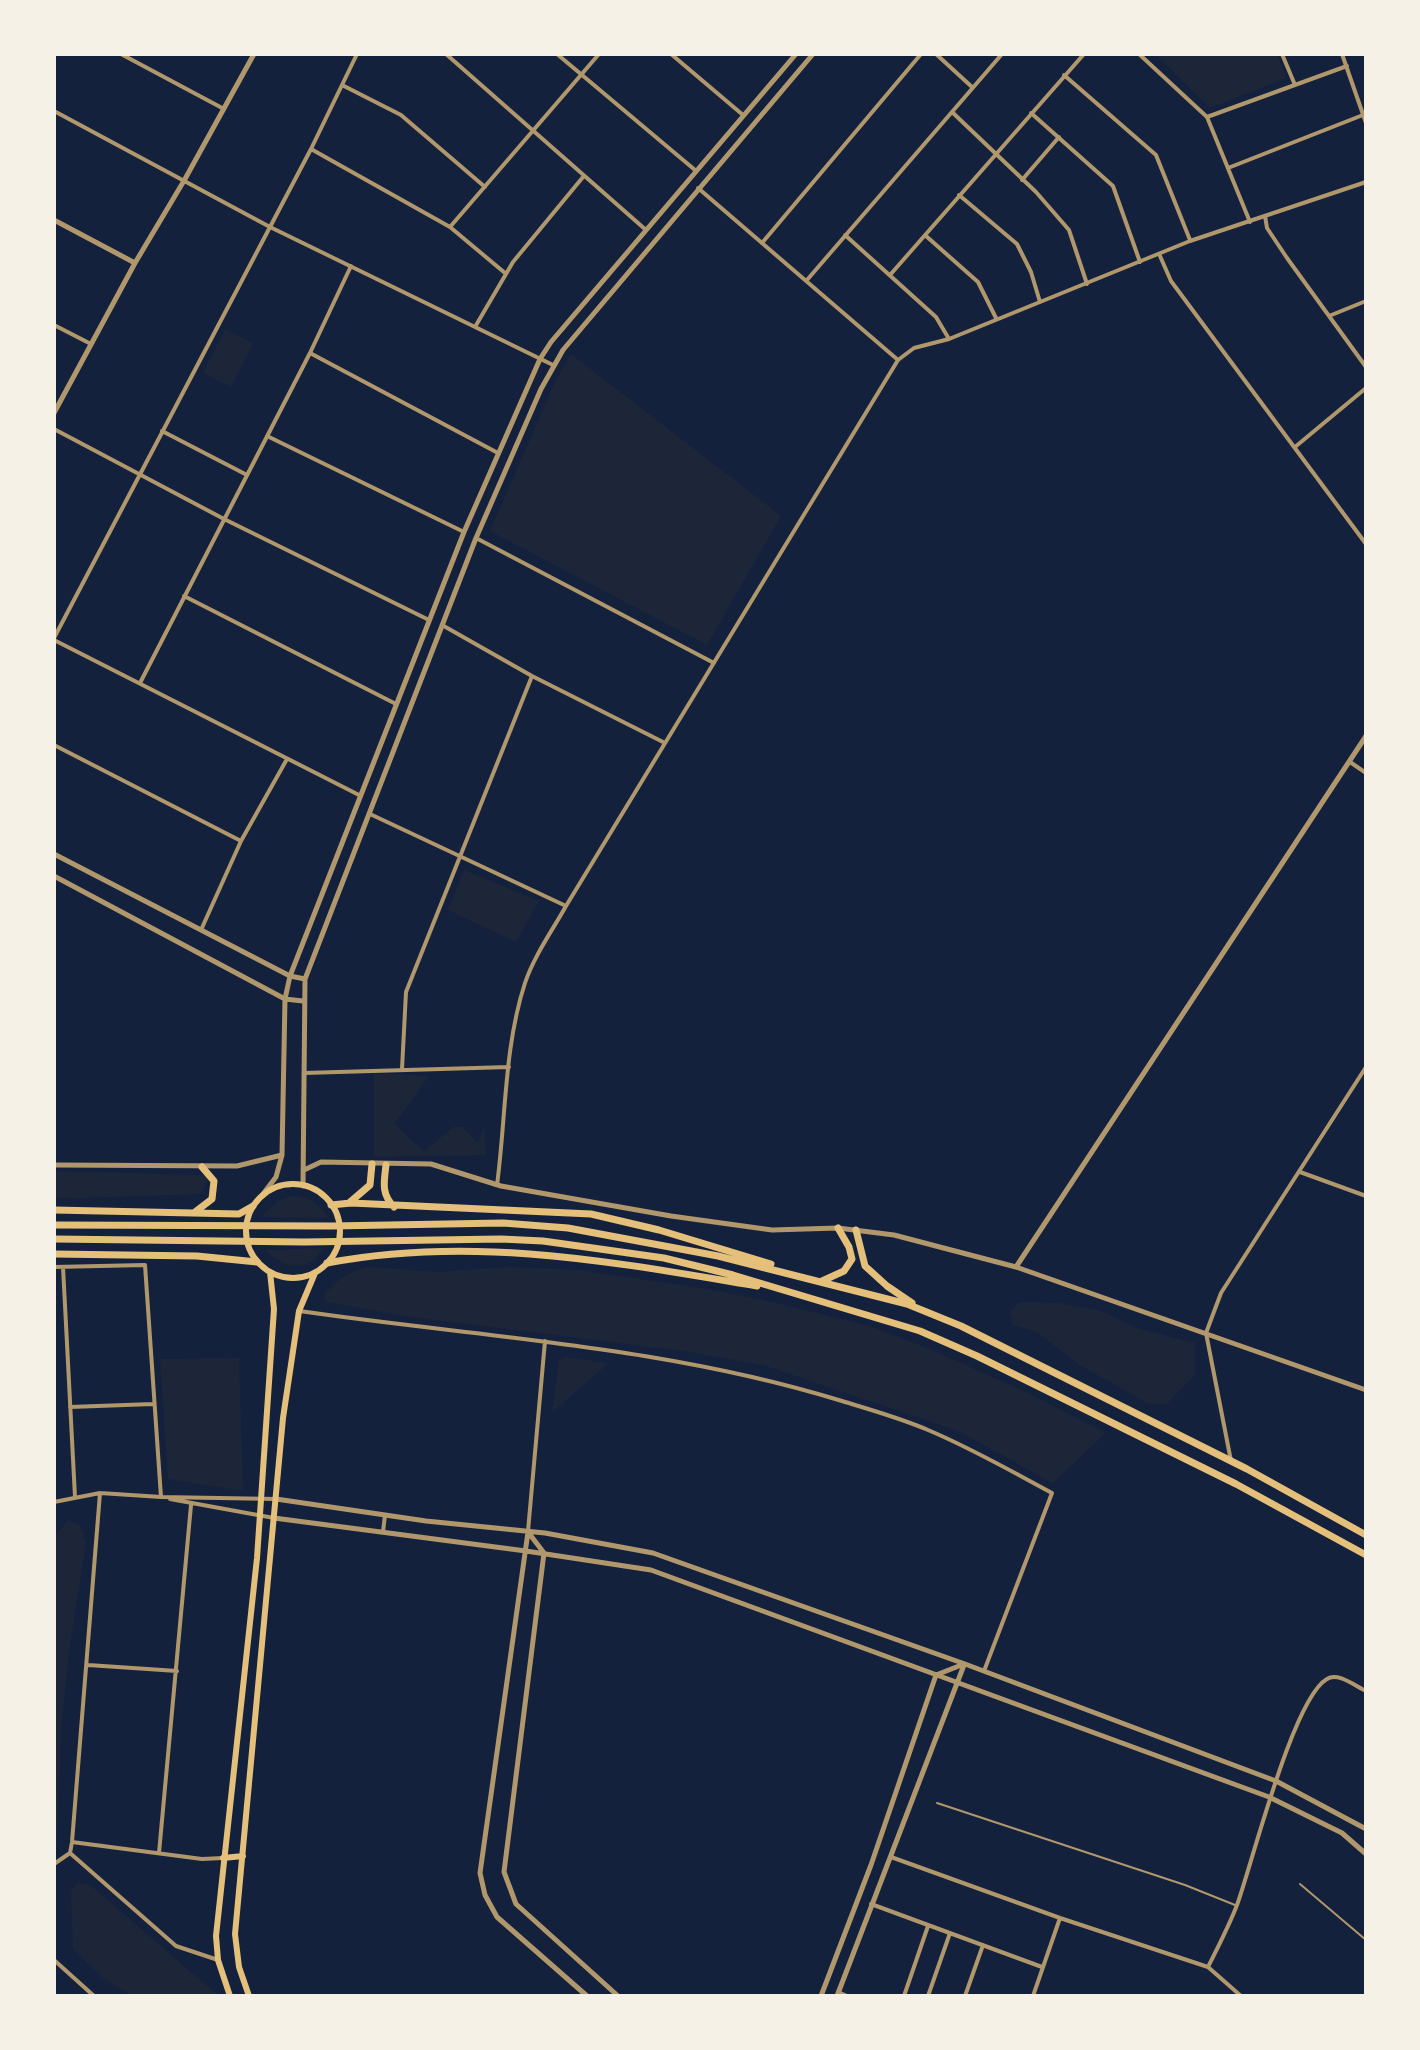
<!DOCTYPE html>
<style>
body{margin:0}
#map{position:relative;width:1420px;height:2050px;overflow:hidden;background:#14213d;font-family:Karla,sans-serif}
canvas{display:block}
.frame{position:absolute;inset:0;border:56px solid #f6f1e7;pointer-events:none}
</style>
<div id="map">
<canvas width="1420" height="2050"></canvas>
<div class="frame"></div>
</div>
<script>
const c = document.querySelector('canvas').getContext('2d');
c.lineJoin = 'round';
function paint(path, color) {
  c.fillStyle = color;
  c.fill(path, 'evenodd');
}
function strokePath(path, color, width, dash) {
  c.strokeStyle = color;
  c.lineWidth = width;
  c.lineCap = dash ? 'butt' : 'round';
  c.setLineDash(dash || []);
  c.stroke(path);
}
paint(new Path2D(`
 M 1155,54 L 1277,54 L 1287,78 L 1210,108 Z
 M 225,329 L 253,343 L 231,387 L 203,373 Z
 M 571,354 L 781,516 L 707,645 L 490,531 L 555,382 Z
 M 464,870 L 539,901 L 516,942 L 448,910 Z
 M 374,1073 L 429,1076 L 395,1123 L 408,1138 L 425,1151 L 453,1127 L 462,1127 L 478,1142 L 484,1126 L 486,1155 L 374,1157 Z
 M 54,1171 L 206,1175 L 208,1181 L 201,1194 L 54,1199 Z
 M 293,1196 C 309,1197 320,1204 328,1218 L 262,1217 C 271,1205 278,1199 293,1196 Z
 M 323,1248 C 309,1274 283,1268 265,1250 Z
 M 367,1267 L 439,1272 L 507,1267 L 579,1270 L 714,1290 L 776,1303 L 870,1326 L 932,1350 L 1028,1393 L 1106,1433 L 1053,1483 L 956,1430 L 763,1365 L 689,1352 L 411,1317 L 326,1302 L 324,1295 C 337,1280 348,1272 367,1267 Z
 M 1019,1302 L 1059,1303 L 1099,1310 L 1136,1328 L 1195,1343 L 1195,1375 L 1166,1405 L 1147,1403 L 1078,1364 L 1037,1332 L 1013,1325 L 1009,1313 Z
 M 565,1357 L 609,1363 L 552,1412 L 559,1360 Z
 M 239,1358 L 243,1491 L 168,1479 L 160,1359 Z
 M 68,1520 L 80,1525 L 86,1543 L 69,1651 L 61,1730 L 57,1846 L 54,1850 L 54,1538 Z
 M 77,1883 L 89,1884 L 219,1996 L 133,1996 L 103,1978 L 73,1949 L 71,1892 Z`), '#1d2539');
strokePath(new Path2D(`
 M 937,1803 L 1185,1885 L 1235,1905
 M 1300,1884 L 1366,1940`), '#b1986c', 2);
strokePath(new Path2D(`
 M 121,54 L 224,109
 M 446,54 L 646,230
 M 557,54 L 695,170
 M 671,54 L 743,115
 M 936,54 L 972,87
 M 1139,54 L 1207,117 L 1250,222
 M 1282,54 L 1295,85
 M 1342,54 L 1366,123
 M 1064,75 L 1156,155 L 1190,240
 M 342,85 L 401,115 L 485,187
 M 54,111 L 270,227 L 553,365
 M 952,112 L 1036,192 L 1069,230 L 1087,284
 M 1031,113 L 1113,186 L 1140,262
 M 1207,117 L 1347,66
 M 311,149 L 450,227 L 505,273
 M 1228,168 L 1363,115
 M 1022,180 L 1059,137
 M 698,188 L 898,360
 M 959,195 L 1017,244 L 1031,272 L 1040,302
 M 1265,216 L 1267,228 L 1287,258 L 1366,367
 M 450,227 L 599,54
 M 845,235 L 936,317 L 949,339
 M 926,236 L 978,282 L 996,318
 M 762,243 L 921,54
 M 1160,256 L 1171,281 L 1366,544
 M 890,275 L 1084,54
 M 807,280 L 1002,54
 M 1329,316 L 1366,301
 M 54,325 L 91,344
 M 475,327 L 513,262 L 583,177
 M 310,353 L 498,453
 M 54,429 L 224,519 L 429,620
 M 162,431 L 247,475
 M 267,436 L 464,532
 M 1295,447 L 1366,388
 M 476,538 L 714,663
 M 184,596 L 396,704
 M 442,625 L 532,676 L 665,743
 M 54,638 L 311,149 L 357,54
 M 54,640 L 361,796
 M 140,683 L 310,353 L 351,266
 M 54,745 L 241,841
 M 1350,762 L 1366,773
 M 370,814 L 566,906
 M 201,930 L 241,841 L 287,759
 M 402,1069 L 406,992 L 532,676
 M 304,1073 L 509,1067
 M 1300,1172 L 1366,1196
 M 497,1185 C 506,1118 504,1047 525,983 C 534,956 552,931 566,906 L 898,360 L 914,348 L 949,339 L 1190,241 L 1366,182
 M 54,1267 L 145,1265 L 161,1497
 M 63,1267 L 75,1497
 M 299,1311 C 480,1337 665,1346 842,1401 C 871,1410 900,1418 928,1430 C 971,1448 1011,1471 1052,1493 L 984,1671
 M 70,1407 L 153,1404
 M 1231,1461 L 1206,1333 L 1221,1293 L 1366,1067
 M 170,1499 L 274,1518
 M 54,1502 L 100,1493 L 161,1497 L 276,1499
 M 528,1531 L 545,1341
 M 383,1532 L 385,1515
 M 88,1665 L 177,1671
 M 72,1842 L 202,1859 L 223,1858
 M 70,1853 L 176,1946 L 218,1960
 M 159,1853 L 191,1505
 M 891,1857 L 1060,1918 L 1208,1967 L 1241,1996
 M 54,1864 L 70,1853 L 72,1842 L 100,1493
 M 871,1904 L 1042,1967
 M 54,1960 L 94,1996
 M 1208,1967 C 1218,1947 1229,1926 1237,1905 C 1252,1864 1293,1698 1327,1679 C 1338,1672 1355,1686 1366,1691
 M 838,1992 L 847,1996
 M 904,1996 L 928,1926
 M 928,1996 L 950,1933
 M 965,1996 L 983,1945
 M 1033,1996 L 1060,1918`), '#b1986c', 4);
strokePath(new Path2D(`
 M 54,220 L 135,263
 M 54,413 L 135,263 L 185,179 L 254,54
 M 54,854 L 290,976 L 305,979
 M 54,876 L 285,999 L 303,1001
 M 54,1165 L 237,1166 L 282,1155
 M 304,1170 L 321,1162 L 431,1164 L 501,1186 L 671,1216 L 772,1230 L 838,1228 L 894,1235 L 1016,1267 L 1366,1390
 M 303,1186 L 305,979 L 476,538 L 541,389 L 563,350 L 813,54
 M 263,1194 L 276,1177 L 282,1155 L 285,999 L 290,976 L 464,532 L 540,359 L 551,342 L 796,54
 M 1016,1267 L 1366,736
 M 276,1499 L 426,1521 L 545,1533 L 653,1553 L 965,1664 L 1276,1781 L 1366,1829
 M 274,1518 L 526,1551 L 651,1570 L 1269,1797 L 1342,1833 L 1366,1854
 M 528,1532 L 544,1553 L 504,1872 L 516,1904 L 618,1996
 M 528,1532 L 480,1873 L 485,1895 L 497,1917 L 587,1996
 M 821,1996 L 871,1865 L 936,1675 L 964,1664
 M 837,1996 L 964,1665`), '#b1986c', 5);
strokePath(new Path2D(`
 M246 1231a47 47 0 1 1 94 0a47 47 0 1 1-94 0Z
 M 223,1858 L 243,1856
 M 230,1996 L 218,1960 L 216,1936 L 257,1558 L 274,1309 L 270,1272
 M 249,1996 L 239,1967 L 235,1934 L 283,1418 L 299,1311 L 315,1273`), '#e5c07b', 6);
strokePath(new Path2D(`
 M 386,1165 C 384,1182 381,1194 394,1207
 M 349,1203 L 370,1185 L 372,1164
 M 331,1205 L 351,1203 L 591,1214 L 659,1230 L 771,1264
 M 54,1210 L 239,1214 L 253,1206
 M 195,1212 L 212,1199 L 214,1181 L 202,1167
 M 54,1225 L 331,1226 L 503,1223 L 568,1228 L 718,1256 L 907,1304 L 961,1326 L 1247,1469 L 1366,1535
 M 856,1230 L 865,1266 L 887,1286 L 912,1303
 M 54,1239 L 304,1242 L 501,1239 L 543,1241 L 664,1258 L 733,1275 L 920,1331 L 977,1356 L 1236,1484 L 1366,1555
 M 54,1254 L 197,1256 L 257,1262
 M 327,1263 C 473,1235 613,1262 757,1286
 M 822,1281 L 844,1271 L 852,1259 L 849,1247 L 838,1228`), '#e5c07b', 7);
</script>
